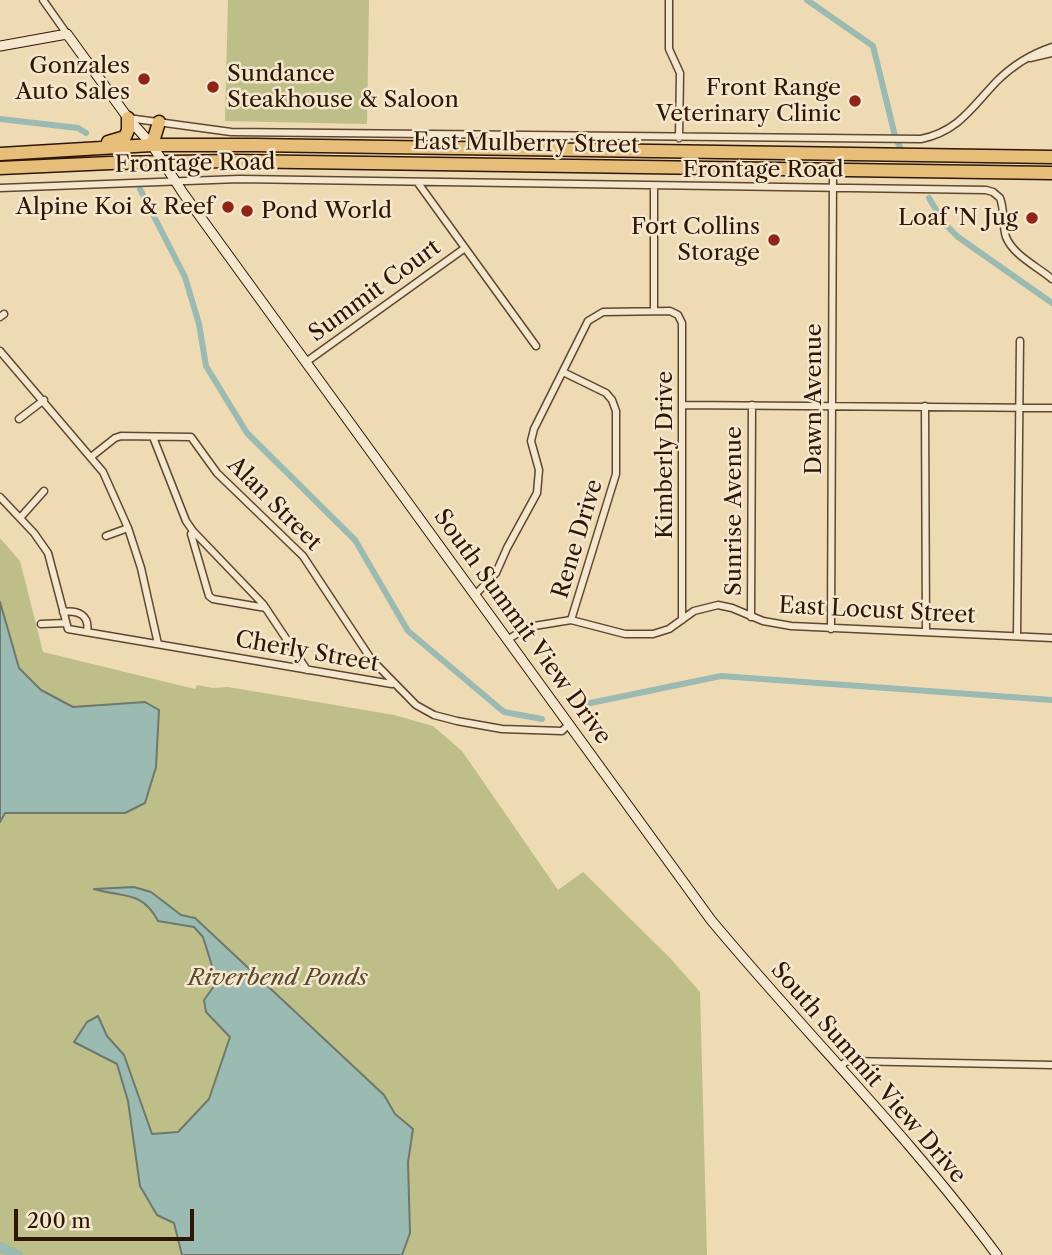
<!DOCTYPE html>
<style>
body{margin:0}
#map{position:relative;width:1052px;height:1255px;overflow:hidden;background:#eedab3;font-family:"Libre Caslon Text",serif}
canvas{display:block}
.scale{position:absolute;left:14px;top:1209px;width:180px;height:32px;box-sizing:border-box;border:4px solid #2f1605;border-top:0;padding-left:9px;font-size:21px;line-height:24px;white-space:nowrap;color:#2f1605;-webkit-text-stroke:5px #f4e7ce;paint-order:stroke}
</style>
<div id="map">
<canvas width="1052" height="1255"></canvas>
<div class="scale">200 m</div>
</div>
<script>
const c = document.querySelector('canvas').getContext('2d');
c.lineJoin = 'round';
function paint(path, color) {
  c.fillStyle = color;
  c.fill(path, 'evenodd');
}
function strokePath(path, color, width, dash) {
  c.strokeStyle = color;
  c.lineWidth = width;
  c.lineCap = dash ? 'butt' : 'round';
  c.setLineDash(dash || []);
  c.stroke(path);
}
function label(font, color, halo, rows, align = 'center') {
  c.font = font + ' "Libre Caslon Text",serif';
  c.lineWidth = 5;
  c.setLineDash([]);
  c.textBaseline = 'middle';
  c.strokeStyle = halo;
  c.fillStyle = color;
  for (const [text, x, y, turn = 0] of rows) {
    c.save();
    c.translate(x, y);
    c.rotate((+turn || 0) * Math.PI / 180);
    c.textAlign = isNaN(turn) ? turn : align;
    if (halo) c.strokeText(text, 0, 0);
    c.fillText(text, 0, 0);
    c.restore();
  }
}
paint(new Path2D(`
 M 228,0 L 369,0 L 367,124 L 225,121 Z
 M 0,538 L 20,561 L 43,652 L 195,689 L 197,685 L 213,688 L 228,687 L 394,715 L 433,726 L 462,751 L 558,890 L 583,872 L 670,958 L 700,992 L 707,1255 L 0,1255 Z`), '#bebe89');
const water = new Path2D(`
 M 0,602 L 19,668 L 41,690 L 73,707 L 145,702 L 159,710 L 156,767 L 145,803 L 125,813 L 5,813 L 0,822 Z
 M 134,887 L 151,892 L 181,915 L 195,918 L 384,1095 L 395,1114 L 413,1129 L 408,1162 L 410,1233 L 402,1255 L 182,1255 L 174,1223 L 157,1215 L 140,1186 L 128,1101 L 117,1064 L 74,1042 L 87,1022 L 98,1016 L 107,1036 L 124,1055 L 152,1134 L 178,1132 L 209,1099 L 230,1037 L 206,1012 L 204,1000 L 217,982 L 203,937 L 194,927 L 158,921 C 142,890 123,898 94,889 Z`);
paint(water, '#9abab2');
strokePath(water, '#6f786d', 2);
strokePath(new Path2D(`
 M 807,0 L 873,46 L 895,136
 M 0,119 L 78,128 L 86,133
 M 898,143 L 900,147
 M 140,189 L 185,277 L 199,324 L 206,366 L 247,433 L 355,540 L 408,631 L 504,712 L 542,719
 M 929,198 L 944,223 L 958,237 L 1052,303
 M 576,706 L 721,676 L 1052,700`), '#9abab2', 6);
strokePath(new Path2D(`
 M 0,1247 L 18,1255`), '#9abab2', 10);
const street = new Path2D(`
 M 43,0 L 67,34
 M 669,0 L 669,49 L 680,73 L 679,138
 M 1030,58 L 1052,53
 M 128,118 L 231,132 L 921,139 C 959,131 972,107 997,81 C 1013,65 1031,54 1052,47
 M 418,183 L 536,346
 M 0,188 L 239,179 L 986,190 L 993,192 L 1000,198 C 1005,211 1002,225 1006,237 C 1013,255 1038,267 1052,279
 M 654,311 L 654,187
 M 0,317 L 4,314
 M 0,351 L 103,472 L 128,528 L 141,568 L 158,644
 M 306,362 L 465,248
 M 563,372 L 606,393 L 612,400 L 616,411 L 616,474 L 571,620
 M 682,405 L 1052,408
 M 925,406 L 926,632
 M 19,419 L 44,400
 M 153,437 L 186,521 L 193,531 L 263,604 L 307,670
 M 91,457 L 115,438 L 121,436 L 191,437 L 217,473 L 303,556 L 371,659 L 416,705 L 434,715 L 457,721 L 502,729 L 562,731 L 569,724
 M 0,497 L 34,533 L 48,553 L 68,629 L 392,684
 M 20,518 L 44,491
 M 191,534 L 209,596 L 213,599 L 266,608
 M 106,536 L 128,528
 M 475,595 L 496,573 L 507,548 L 537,493 L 539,470 L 531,441 L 534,429 L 588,321 L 603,312 L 670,311 L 678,315 L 682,323 L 682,620
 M 63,612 C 78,610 90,615 87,632
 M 751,617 L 752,405
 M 41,624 L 66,623
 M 831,629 L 833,170
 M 1017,636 L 1020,341
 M 507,640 L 528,627 L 571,620 L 625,634 L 653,634 L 669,629 L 694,611 L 718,605 L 732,608 L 763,621 L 791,626 L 1052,638
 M 839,1067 L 847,1061 L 1052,1065`);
const secondary = new Path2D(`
 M 0,46 L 67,34 L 128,118 L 152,145 L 183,193 L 711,920 C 805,1033 910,1137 997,1255`);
const highway = new Path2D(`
 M 108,142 L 125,137 L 128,130 L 128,118
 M 152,145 L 159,122
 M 0,154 L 152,145 L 254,145 L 1052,157
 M 0,168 L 110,163 L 232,161 L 1052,173`);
strokePath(street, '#5f4730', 9);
strokePath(secondary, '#2f1605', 11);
strokePath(highway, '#2f1605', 15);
strokePath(street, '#f4e7ce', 6);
strokePath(secondary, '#f4e7ce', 9);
strokePath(highway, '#e7bd7a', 12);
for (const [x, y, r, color] of [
 [144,79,7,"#8f2418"],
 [213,87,7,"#8f2418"],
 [855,101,7,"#8f2418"],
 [228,207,7,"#8f2418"],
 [247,211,7,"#8f2418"],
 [1032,218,7,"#8f2418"],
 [774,240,7,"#8f2418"]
]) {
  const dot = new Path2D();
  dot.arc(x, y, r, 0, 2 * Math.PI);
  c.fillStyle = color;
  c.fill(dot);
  strokePath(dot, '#f4e7ce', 2.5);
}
label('23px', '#2f1605', '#f4e7ce', [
 ["Gonzales",130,66],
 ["Auto Sales",130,92],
 ["Sundance",227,74,"left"],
 ["Steakhouse & Saloon",227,100,"left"],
 ["Front Range",841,88],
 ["Veterinary Clinic",841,114],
 ["Alpine Koi & Reef",214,207],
 ["Pond World",261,211,"left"],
 ["Loaf 'N Jug",1018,218],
 ["Fort Collins",760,227],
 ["Storage",760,253]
], 'right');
label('23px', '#2f1605', '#f4e7ce', [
 ["East Mulberry Street",526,144,1],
 ["Frontage Road",195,164,-1],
 ["Frontage Road",763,170],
 ["Summit Court",375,291,-36],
 ["Dawn Avenue",814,399,-90],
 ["Kimberly Drive",665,455,-90],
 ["Alan Street",274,504,45],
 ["Sunrise Avenue",734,511,-90],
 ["Rene Drive",578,539,-73],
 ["East Locust Street",877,611,3],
 ["South Summit View Drive",522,627,54],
 ["Cherly Street",307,652,10],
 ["South Summit View Drive",868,1073,49]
]);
label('italic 23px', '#5a482d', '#f4e7ce', [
 ["Riverbend Ponds",278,978]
]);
</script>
